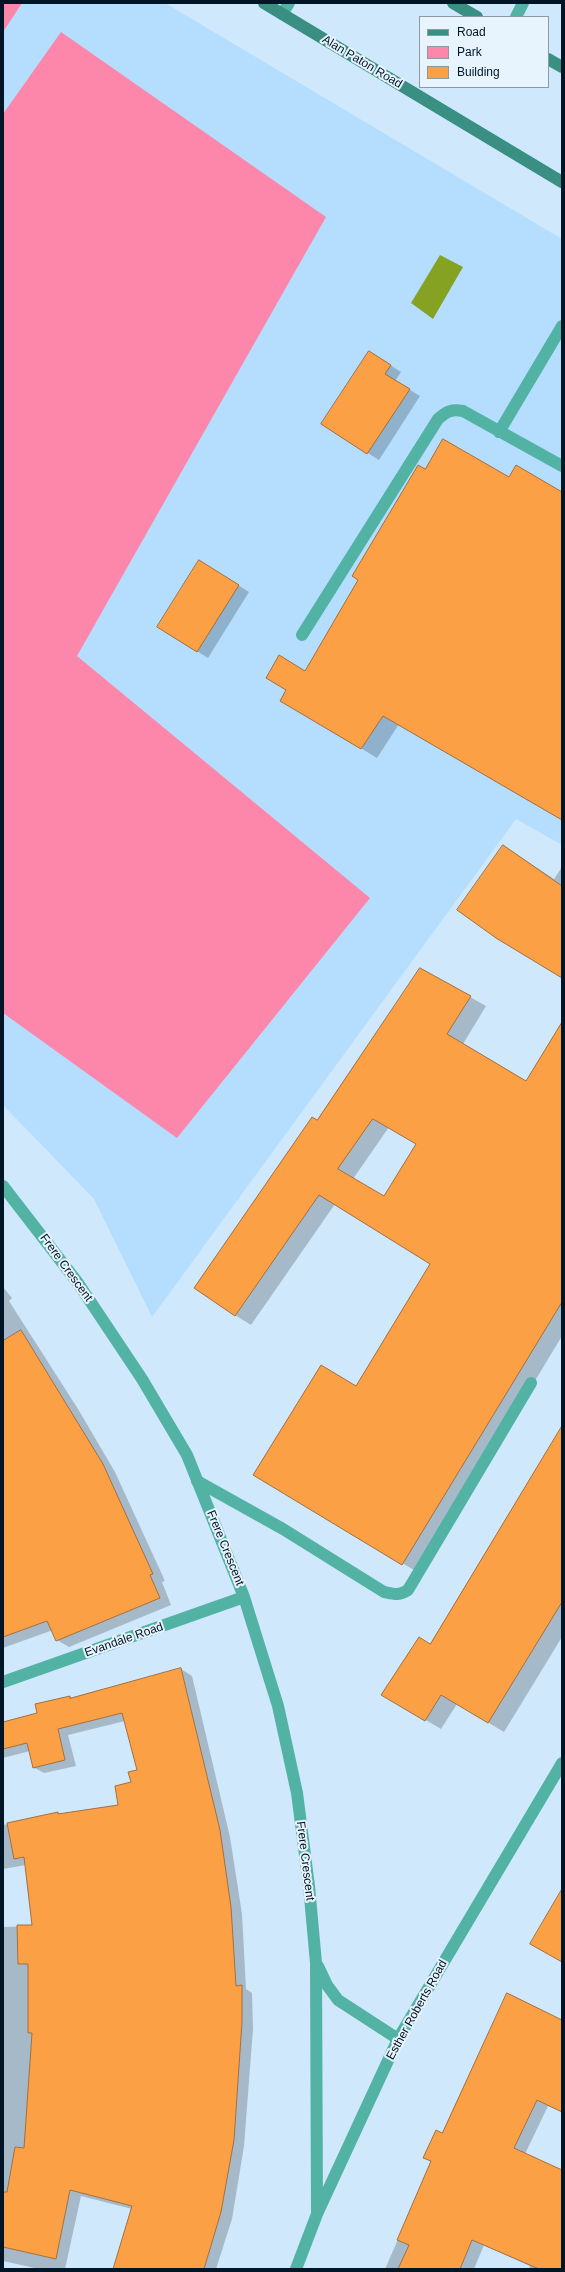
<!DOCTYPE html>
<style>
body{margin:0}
#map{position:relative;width:565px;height:2272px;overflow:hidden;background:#d0e8fc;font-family:Helvetica,sans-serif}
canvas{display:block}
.frame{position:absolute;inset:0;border:4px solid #001526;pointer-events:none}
.legend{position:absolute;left:419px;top:16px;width:130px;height:72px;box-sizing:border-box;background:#e7f3fd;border:1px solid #8b9aa7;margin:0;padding:5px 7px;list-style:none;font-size:12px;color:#001526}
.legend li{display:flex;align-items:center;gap:8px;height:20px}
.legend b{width:20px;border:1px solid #8b9aa7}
</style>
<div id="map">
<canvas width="565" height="2272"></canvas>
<div class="frame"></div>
<ul class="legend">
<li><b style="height:5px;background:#388f82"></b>Road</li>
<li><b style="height:11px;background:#fd86ab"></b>Park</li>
<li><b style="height:11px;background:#fca046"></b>Building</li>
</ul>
</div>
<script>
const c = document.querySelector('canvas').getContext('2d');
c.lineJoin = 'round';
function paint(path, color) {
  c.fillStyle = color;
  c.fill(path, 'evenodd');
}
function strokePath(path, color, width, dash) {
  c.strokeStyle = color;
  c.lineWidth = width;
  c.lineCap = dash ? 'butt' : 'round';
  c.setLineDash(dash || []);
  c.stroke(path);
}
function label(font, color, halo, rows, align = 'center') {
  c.font = font + ' Helvetica,sans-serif';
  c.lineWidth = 4;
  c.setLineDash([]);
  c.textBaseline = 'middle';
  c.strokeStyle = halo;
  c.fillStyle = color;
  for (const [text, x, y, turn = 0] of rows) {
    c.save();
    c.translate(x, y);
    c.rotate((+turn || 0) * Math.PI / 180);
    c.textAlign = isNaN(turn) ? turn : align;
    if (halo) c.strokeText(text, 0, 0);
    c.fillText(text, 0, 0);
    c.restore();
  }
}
paint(new Path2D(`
 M 3,3 L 165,3 L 562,239 L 562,845 L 516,819 L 152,1317 L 94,1199 L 3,1105 Z`), '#b5defe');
paint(new Path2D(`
 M 3,3 L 22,3 L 3,32 Z
 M 61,32 L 326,217 L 77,656 L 370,898 L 177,1138 L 3,1013 L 3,114 Z`), '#fd86ab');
paint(new Path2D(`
 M 440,255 L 463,267 L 433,319 L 411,303 Z`), '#86a223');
paint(new Path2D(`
 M 370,352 L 401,372 L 395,381 L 420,396 L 379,460 L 322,424 Z
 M 426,471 L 509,478 L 562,493 L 562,819 L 399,724 L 377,758 L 281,700 L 305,672 Z
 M 210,568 L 249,592 L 208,658 L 159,627 Z
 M 504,846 L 554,879 L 562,867 L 562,977 Z
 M 420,969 L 486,1006 L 463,1044 L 526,1082 L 562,1024 L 562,1336 L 419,1573 L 254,1475 L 356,1387 L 431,1263 L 335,1204 L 251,1325 L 235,1315 L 318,1121 ZM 389,1127 L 418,1144 L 384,1197 L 353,1179 Z
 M 3,1287 L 12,1298 L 9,1301 L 78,1409 L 115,1472 L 165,1581 L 162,1582 L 171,1605 L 69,1647 L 57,1640 L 53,1630 L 3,1648 Z
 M 562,1428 L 562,1637 L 504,1732 L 457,1704 L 441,1729 L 383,1695 L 430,1645 Z
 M 181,1669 L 192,1676 L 230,1837 L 242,1914 L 246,1989 L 252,1993 L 253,2029 L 244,2146 L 232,2219 L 216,2269 L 114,2269 L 132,2209 L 81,2196 L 65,2269 L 39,2269 L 3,2261 L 3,1927 L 33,1926 L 26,1865 L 3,1869 L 3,1825 L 57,1813 L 60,1815 L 120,1805 L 138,1771 L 125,1721 L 68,1735 L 76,1766 L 44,1773 L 33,1767 L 30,1751 L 3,1758 L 3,1723 L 39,1714 L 70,1697 L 72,1698 Z
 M 562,2022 L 562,2112 L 548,2106 L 525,2154 L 562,2171 L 562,2269 L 529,2269 L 530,2266 L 484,2245 L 474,2269 L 385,2269 L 432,2162 L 425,2158 L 443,2134 Z`), '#0003');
const building = new Path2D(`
 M 369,351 L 391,365 L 385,374 L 410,389 L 367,454 L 321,424 Z
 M 443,439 L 509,477 L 516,465 L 562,492 L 562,820 L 383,716 L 361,749 L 280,701 L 286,690 L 266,678 L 279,655 L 305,671 L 358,580 L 352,576 L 411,477 L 418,465 L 425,469 Z
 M 199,560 L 239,585 L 197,652 L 157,627 Z
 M 503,845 L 562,886 L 562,978 L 496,938 L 457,910 Z
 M 420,968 L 471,996 L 447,1034 L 526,1081 L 562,1022 L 562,1302 L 402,1565 L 253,1475 L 321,1365 L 356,1386 L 430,1264 L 319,1195 L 235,1316 L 194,1288 L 312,1117 L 317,1120 ZM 373,1119 L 416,1144 L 384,1196 L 338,1169 Z
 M 21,1330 L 103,1464 L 153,1574 L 150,1575 L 160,1598 L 56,1641 L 47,1621 L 3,1637 L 3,1341 Z
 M 562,1426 L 562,1602 L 488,1723 L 441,1695 L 425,1721 L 381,1695 L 419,1637 L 430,1644 Z
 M 181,1668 L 220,1830 L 231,1907 L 236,1986 L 242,1985 L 242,2022 L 234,2140 L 221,2212 L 204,2269 L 113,2269 L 132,2206 L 70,2190 L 56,2259 L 3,2247 L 3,2192 L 7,2192 L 15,2147 L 24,2148 L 32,2033 L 28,2033 L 28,1964 L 18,1964 L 17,1925 L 32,1925 L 24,1857 L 14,1859 L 7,1823 L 58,1812 L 58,1814 L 118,1805 L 115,1786 L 131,1782 L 128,1772 L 137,1770 L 122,1713 L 58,1729 L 65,1760 L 33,1768 L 27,1743 L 3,1749 L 3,1722 L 37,1713 L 35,1704 L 70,1696 L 70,1698 Z
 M 562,1889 L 562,1962 L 530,1944 Z
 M 507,1993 L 562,2020 L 562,2112 L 537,2100 L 514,2148 L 562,2170 L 562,2269 L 539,2269 L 472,2240 L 460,2269 L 398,2269 L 409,2245 L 397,2240 L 431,2161 L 423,2158 L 436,2130 L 442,2133 Z`);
paint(building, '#fca046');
strokePath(building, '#a36e3e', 1);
strokePath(new Path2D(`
 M 516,17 L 523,3
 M 499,432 L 562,326
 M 302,635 L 438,419 C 447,411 452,409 463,411 L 562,466
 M 197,1481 L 283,1529 L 384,1592 C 394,1594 399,1596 408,1590 L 531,1383`), '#52b3a4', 12);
strokePath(new Path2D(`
 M 282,14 L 289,3
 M 3,1186 L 78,1283 L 142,1379 L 187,1455 L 244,1597 L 278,1706 L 297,1793 L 309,1886 L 316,1963 L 317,2214
 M 3,1682 L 244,1597
 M 318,1966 L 327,1985 L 338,2000 L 398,2039
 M 296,2269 L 317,2214 L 398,2039 L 562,1763`), '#52b3a4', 12);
strokePath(new Path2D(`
 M 264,3 L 562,182
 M 453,3 L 477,17
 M 548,59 L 562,67`), '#388f82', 12);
label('12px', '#001526', '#e7f3fd', [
 ["Alan Paton Road",362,62,31],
 ["Frere Crescent",66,1268,54],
 ["Frere Crescent",225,1548,68],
 ["Evandale Road",124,1640,-19],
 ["Frere Crescent",305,1861,83],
 ["Esther Roberts Road",417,2010,-61]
]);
</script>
